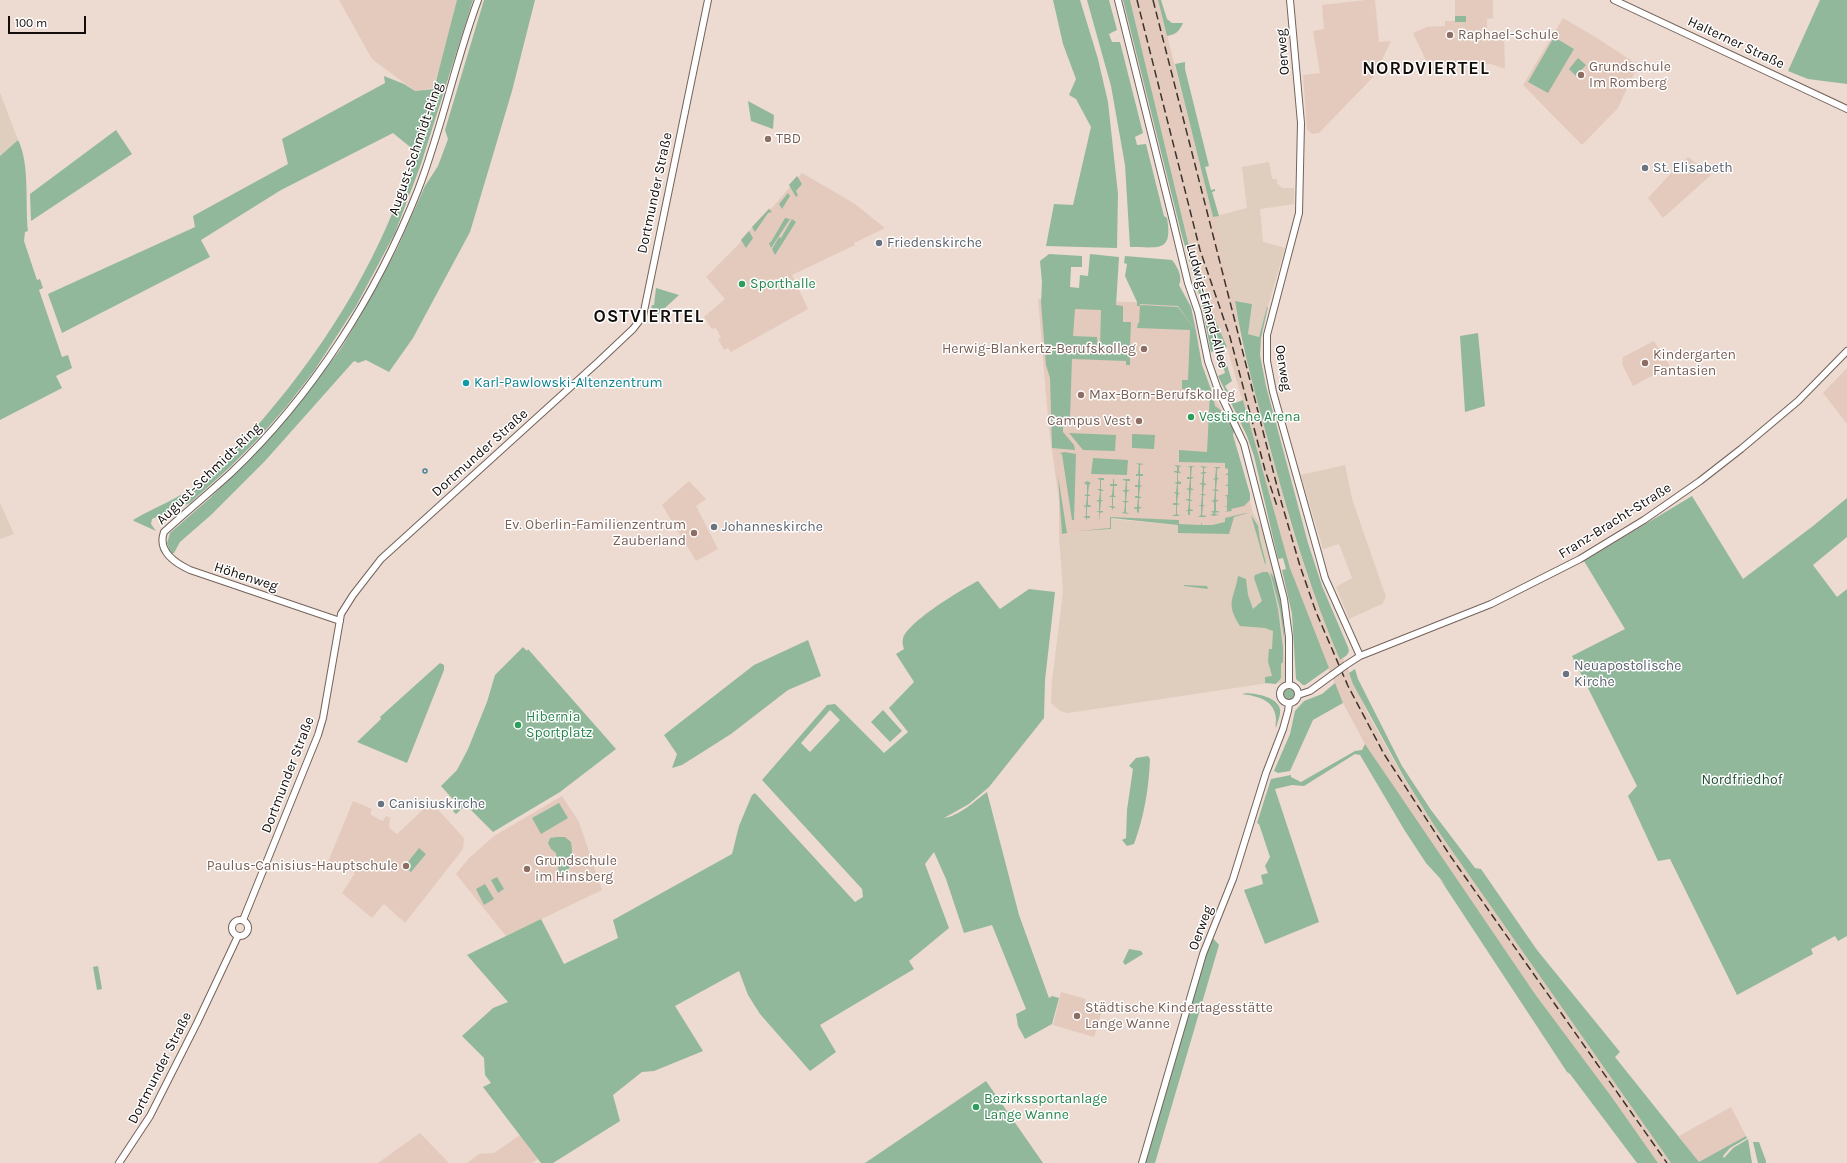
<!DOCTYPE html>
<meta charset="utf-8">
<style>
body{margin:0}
#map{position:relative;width:1847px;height:1163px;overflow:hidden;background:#eddad0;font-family:Karla,sans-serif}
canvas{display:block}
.scale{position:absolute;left:8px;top:16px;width:78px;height:18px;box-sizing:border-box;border:2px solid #130d0a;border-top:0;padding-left:5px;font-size:12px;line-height:14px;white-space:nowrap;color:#130d0a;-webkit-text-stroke:3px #fff;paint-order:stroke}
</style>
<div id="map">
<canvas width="1847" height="1163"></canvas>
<div class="scale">100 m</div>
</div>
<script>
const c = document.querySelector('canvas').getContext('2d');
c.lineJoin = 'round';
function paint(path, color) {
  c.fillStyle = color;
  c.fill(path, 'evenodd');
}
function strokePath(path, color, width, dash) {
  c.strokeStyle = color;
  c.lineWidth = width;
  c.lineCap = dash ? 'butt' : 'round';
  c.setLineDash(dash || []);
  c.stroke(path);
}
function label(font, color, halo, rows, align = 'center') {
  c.font = font + ' Karla,sans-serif';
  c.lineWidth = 3;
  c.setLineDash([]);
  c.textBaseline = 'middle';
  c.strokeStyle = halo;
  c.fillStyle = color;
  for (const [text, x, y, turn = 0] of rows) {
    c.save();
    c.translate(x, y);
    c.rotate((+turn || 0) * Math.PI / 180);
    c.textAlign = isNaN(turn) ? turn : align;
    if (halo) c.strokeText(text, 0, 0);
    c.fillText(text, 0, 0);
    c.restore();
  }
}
paint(new Path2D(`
 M 0,93 L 18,140 L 0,156 Z
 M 1269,162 L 1272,179 L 1277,179 L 1277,183 L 1282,188 L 1294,188 L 1294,204 L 1260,209 L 1263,242 L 1285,248 L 1259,337 L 1248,334 L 1252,304 L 1235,301 L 1213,217 L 1247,208 L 1242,167 Z
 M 1345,465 L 1352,499 L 1386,597 L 1382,604 L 1349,619 L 1336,587 L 1352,578 L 1339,544 L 1323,549 L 1301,475 Z
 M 0,503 L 14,534 L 0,539 Z
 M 1253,513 L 1265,533 L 1280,600 L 1287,683 L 1268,683 L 1068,713 L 1060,711 L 1051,703 L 1052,681 L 1063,592 L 1059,535 L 1111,529 L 1111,519 L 1178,525 L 1178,532 Z`), '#dfcdbd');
paint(new Path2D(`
 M 339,0 L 462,0 L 433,88 L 415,91 L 372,59 Z
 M 1130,0 L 1158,0 L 1235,301 L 1241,342 L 1290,522 L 1309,581 L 1340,660 L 1343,658 L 1367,712 L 1404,779 L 1419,801 L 1671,1163 L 1658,1163 L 1611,1096 L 1535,994 L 1398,794 L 1365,744 L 1343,703 L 1318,644 L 1290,568 L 1227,347 L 1202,289 L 1192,259 Z
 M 1366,0 L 1375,0 L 1379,42 L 1391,41 L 1375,75 L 1319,133 L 1312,134 L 1307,129 L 1303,75 L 1320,73 L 1313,31 L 1324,29 L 1322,5 Z
 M 1455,0 L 1493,0 L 1493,18 L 1487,19 L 1487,37 L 1504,36 L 1505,69 L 1491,64 L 1464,63 L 1431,71 L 1413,33 L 1427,27 L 1445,26 L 1445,21 L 1455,21 Z
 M 1563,18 L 1597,38 L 1638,65 L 1618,108 L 1582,145 L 1523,85 Z
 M 1688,157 L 1711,175 L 1663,218 L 1648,198 L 1675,169 L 1671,165 L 1674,163 L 1678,167 Z
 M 802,173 L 855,204 L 885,228 L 854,243 L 855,245 L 792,275 L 808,309 L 731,352 L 728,348 L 724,350 L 718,339 L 721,338 L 716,328 L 712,329 L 704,317 L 725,299 L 706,277 L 741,242 L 741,240 L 769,208 L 771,209 Z
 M 1038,299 L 1188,304 L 1191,307 L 1201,363 L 1211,390 L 1233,432 L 1232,434 L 1253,513 L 1235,518 L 1230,534 L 1178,533 L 1178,525 L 1112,518 L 1112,529 L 1059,535 L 1059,500 L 1049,429 Z
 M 1654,341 L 1670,366 L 1633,386 L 1622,364 L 1623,357 Z
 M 1847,368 L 1847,424 L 1823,393 Z
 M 689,481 L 706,499 L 696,506 L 718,549 L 696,561 L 662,505 Z
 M 562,796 L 579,822 L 602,890 L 506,936 L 456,874 L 469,858 L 494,836 Z
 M 353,801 L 372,809 L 370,814 L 378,819 L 383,821 L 386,816 L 390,818 L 389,828 L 397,834 L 431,802 L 464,838 L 463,849 L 405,923 L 384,904 L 372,918 L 342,893 L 355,873 L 328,862 Z
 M 1061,992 L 1086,999 L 1085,1003 L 1103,1008 L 1094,1037 L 1053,1025 Z
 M 1731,1107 L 1746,1136 L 1699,1163 L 1679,1136 Z
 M 420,1133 L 449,1163 L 378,1163 Z
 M 520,1135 L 538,1159 L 532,1163 L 467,1163 L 479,1154 L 494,1153 Z`), '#e4cabd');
paint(new Path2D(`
 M 457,0 L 473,0 L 421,164 L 395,233 L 356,306 L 314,371 L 286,407 L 256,441 L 228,469 L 190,503 L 152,519 L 151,524 L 156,531 L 134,521 L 133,520 C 155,507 178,499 199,483 C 223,465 244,441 263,419 C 331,340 384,251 415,151 L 393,133 L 281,190 L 201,240 L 210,257 L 62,333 L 48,294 L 195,227 L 193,216 L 288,164 L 282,139 L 385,83 L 384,76 L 404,84 L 415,91 L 434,89 Z
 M 484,0 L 535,0 L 512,91 L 470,232 L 413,338 L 389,372 L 366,360 L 358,363 L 355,361 L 353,362 L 265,461 L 211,515 L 180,542 L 174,553 L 171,554 L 167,543 L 170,533 L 210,498 L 274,433 L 301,401 L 340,350 L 361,315 L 397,249 L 425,186 L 438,166 L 448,139 L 445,130 Z
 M 1053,0 L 1080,0 L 1098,59 L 1108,102 L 1118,194 L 1117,248 L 1046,246 L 1054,204 L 1073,205 L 1091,127 L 1076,99 L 1069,95 L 1076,79 L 1063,44 Z
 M 1087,0 L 1109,0 L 1117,30 L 1109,34 L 1112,42 L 1120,42 L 1143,133 L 1135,137 L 1137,145 L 1146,144 L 1164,216 L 1167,218 C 1173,253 1159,247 1130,247 L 1125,165 L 1111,86 Z
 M 1123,0 L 1130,0 L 1192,259 L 1202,289 L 1227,347 L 1211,352 L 1201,301 L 1182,236 Z
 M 1158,0 L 1161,0 L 1167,19 L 1172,23 L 1183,23 C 1179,32 1176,34 1167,36 Z
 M 1820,0 L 1847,0 L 1847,84 L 1808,79 L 1788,71 Z
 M 1455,16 L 1466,16 L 1466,22 L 1455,22 Z
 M 1554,37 L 1574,49 L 1548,93 L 1528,82 Z
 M 1578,58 L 1586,65 L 1576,76 L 1569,69 Z
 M 1185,62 L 1185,69 L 1209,166 L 1205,167 L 1211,190 L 1215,189 L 1215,191 L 1212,192 L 1219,216 L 1213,217 L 1175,64 Z
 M 748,101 L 774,115 L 773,129 L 751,121 Z
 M 116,130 L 132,154 L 31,221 L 30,194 Z
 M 18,140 C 30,163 25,205 28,231 L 25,232 L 24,241 L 37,280 L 40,279 L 43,288 L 39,290 L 62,357 L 68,355 L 72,368 L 56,376 L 62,388 L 0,420 L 0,156 Z
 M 797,176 L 802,184 L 796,191 L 798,195 L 796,197 L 789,185 Z
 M 788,193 L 790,196 L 782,209 L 779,204 Z
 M 769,209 L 772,212 L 768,213 L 755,232 L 752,227 Z
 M 785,218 L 790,219 L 771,248 L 769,243 L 771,242 Z
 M 792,219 L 796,222 L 775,255 L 772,249 L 779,237 L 781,238 Z
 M 749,231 L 753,238 L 746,248 L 741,240 Z
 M 1049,254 L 1082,256 L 1082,267 L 1071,267 L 1070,287 L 1079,288 L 1080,275 L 1088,276 L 1090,254 L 1119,257 L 1116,305 L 1123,306 L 1123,322 L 1131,322 L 1130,347 L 1100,345 L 1101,310 L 1075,309 L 1073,336 L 1097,337 L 1098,347 L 1130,349 L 1130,365 L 1126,365 L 1126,361 L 1072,359 L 1070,418 L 1063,418 L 1063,432 L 1074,445 L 1075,450 L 1052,448 L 1050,378 L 1046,365 L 1041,303 L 1042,282 L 1040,261 Z
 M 1125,256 L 1172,260 C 1177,266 1183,277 1179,285 L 1191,307 L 1196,331 L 1178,306 L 1140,304 L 1140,306 L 1137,306 L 1137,302 L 1125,276 L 1127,264 L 1124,263 Z
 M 656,288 L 679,295 L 651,321 L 649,321 L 652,305 L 654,305 Z
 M 1235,301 L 1252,304 L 1248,334 L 1259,337 L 1267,307 L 1268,307 L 1261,338 L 1260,355 L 1266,386 L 1308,543 L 1322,586 L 1348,647 L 1349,651 L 1347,655 L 1340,660 C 1311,593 1291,525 1272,455 C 1258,404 1243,353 1235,301 Z
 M 1140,305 L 1178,307 L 1196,331 L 1202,365 L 1212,392 L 1215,406 L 1226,414 L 1234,431 L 1233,435 L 1250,494 L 1250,500 L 1244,506 L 1231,509 L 1232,511 L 1224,512 L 1227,511 L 1227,507 L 1224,506 L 1227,506 L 1227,497 L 1225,495 L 1228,495 L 1228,486 L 1225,486 L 1228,484 L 1228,475 L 1225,475 L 1228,473 L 1228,469 L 1225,468 L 1225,463 L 1179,462 L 1179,450 L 1207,452 L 1210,391 L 1182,389 L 1182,380 L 1188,380 L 1190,330 L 1137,328 L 1138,323 L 1139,323 Z
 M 1478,333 L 1485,406 L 1465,412 L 1460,336 Z
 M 1226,362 L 1232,381 L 1225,386 L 1235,403 L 1243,400 L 1290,568 L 1329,668 L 1305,685 L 1303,685 L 1296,679 L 1292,614 L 1282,570 L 1286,569 L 1283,558 L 1278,559 L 1254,456 L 1247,436 L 1218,376 L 1225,373 L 1222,363 Z
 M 1069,433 L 1116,435 L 1115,451 L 1083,450 Z
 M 1132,434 L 1155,435 L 1154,449 L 1132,448 Z
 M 1064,452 L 1076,454 L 1074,520 L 1072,520 L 1062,454 L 1059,454 Z
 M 1093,458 L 1128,460 L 1127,475 L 1091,474 Z
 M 1136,463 L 1144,464 L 1140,465 L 1140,474 L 1143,474 L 1143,476 L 1140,476 L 1140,485 L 1142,486 L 1140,487 L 1139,496 L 1142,498 L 1139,498 L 1139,507 L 1142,507 L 1139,509 L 1139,513 L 1137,512 L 1137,509 L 1134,509 L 1135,507 L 1137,507 L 1138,498 L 1135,498 L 1135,496 L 1138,496 L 1138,487 L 1135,487 L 1135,485 L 1138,485 L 1139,476 L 1136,476 L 1136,474 L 1138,474 L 1139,465 Z
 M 1174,465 L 1182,466 L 1179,467 L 1179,471 L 1181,473 L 1178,473 L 1178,481 L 1181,482 L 1181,484 L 1178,484 L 1178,493 L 1180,493 L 1178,495 L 1177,503 L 1180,504 L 1177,505 L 1177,514 L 1180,516 L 1172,516 L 1176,514 L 1176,505 L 1173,505 L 1173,503 L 1176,503 L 1176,494 L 1174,492 L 1176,492 L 1177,484 L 1174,483 L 1177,482 L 1177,473 L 1174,472 L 1174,471 L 1177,471 L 1177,467 Z
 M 1187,466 L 1195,466 L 1192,467 L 1191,477 L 1194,477 L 1191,479 L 1191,488 L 1194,490 L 1191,490 L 1190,499 L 1193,501 L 1190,501 L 1190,509 L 1193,510 L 1193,511 L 1190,511 L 1190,515 L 1188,515 L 1188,511 L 1185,511 L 1188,510 L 1189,501 L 1186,500 L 1186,499 L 1189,499 L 1189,490 L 1186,489 L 1189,488 L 1190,479 L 1187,479 L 1187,477 L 1190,477 L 1190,467 Z
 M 1200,466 L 1208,467 L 1204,468 L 1204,472 L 1207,472 L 1204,474 L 1204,483 L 1207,485 L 1204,485 L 1203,494 L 1206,494 L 1203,496 L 1203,505 L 1206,506 L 1203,506 L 1202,515 L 1206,516 L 1206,517 L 1198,517 L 1201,515 L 1201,506 L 1198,506 L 1201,505 L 1202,495 L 1199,495 L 1202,494 L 1202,485 L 1199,483 L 1202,483 L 1203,474 L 1200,473 L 1203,472 L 1203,468 Z
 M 1213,467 L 1221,467 L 1217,469 L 1217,478 L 1219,478 L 1217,480 L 1216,489 L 1219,491 L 1216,491 L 1216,500 L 1219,500 L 1216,502 L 1216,511 L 1219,511 L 1218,513 L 1216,512 L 1215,514 L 1219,515 L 1213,516 L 1210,514 L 1214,514 L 1211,511 L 1214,511 L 1214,502 L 1211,501 L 1214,500 L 1215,491 L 1212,490 L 1215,489 L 1215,480 L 1213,479 L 1215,478 L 1216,468 Z
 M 1058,476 L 1067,533 L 1062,534 Z
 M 1097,478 L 1104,478 L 1104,480 L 1101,480 L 1101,489 L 1104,491 L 1101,491 L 1101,500 L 1103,500 L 1101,502 L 1100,511 L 1103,511 L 1103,512 L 1100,513 L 1100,522 L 1099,512 L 1096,512 L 1099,511 L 1099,502 L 1096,500 L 1099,500 L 1100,491 L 1097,489 L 1100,489 L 1100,480 Z
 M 1113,479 L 1114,479 L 1114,484 L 1117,484 L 1117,486 L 1114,486 L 1114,495 L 1116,497 L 1113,497 L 1113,506 L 1116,508 L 1113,508 L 1112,511 L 1112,508 L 1109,506 L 1112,506 L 1112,497 L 1109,497 L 1112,495 L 1113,486 L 1110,486 L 1110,484 L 1113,484 Z
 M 1123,479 L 1130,479 L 1130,481 L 1127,481 L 1127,490 L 1130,490 L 1127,492 L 1126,501 L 1129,501 L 1126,503 L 1126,512 L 1129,514 L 1121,513 L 1124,512 L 1125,503 L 1122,501 L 1125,501 L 1125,492 L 1122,490 L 1125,490 L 1126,481 L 1123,480 Z
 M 1087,481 L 1091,483 L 1089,485 L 1088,494 L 1091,496 L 1088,496 L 1088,505 L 1090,505 L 1091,507 L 1087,507 L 1087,516 L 1090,516 L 1090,518 L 1087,518 L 1086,521 L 1086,518 L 1083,517 L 1086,516 L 1086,507 L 1083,506 L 1086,505 L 1087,496 L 1084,496 L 1087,494 L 1087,485 L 1084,483 Z
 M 1692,496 L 1743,579 L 1813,526 L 1847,498 L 1847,537 L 1813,565 L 1837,597 L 1847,589 L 1847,936 L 1838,941 L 1835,936 L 1811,949 L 1813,954 L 1737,995 L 1670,859 L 1658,861 L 1628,796 L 1637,786 L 1572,656 L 1625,629 L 1584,561 Z
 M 1246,513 L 1248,513 L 1234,517 L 1229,534 L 1178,533 L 1178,525 L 1111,518 L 1111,529 L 1078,531 L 1110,528 L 1110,517 L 1179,520 L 1179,524 L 1201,525 L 1202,522 L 1202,525 L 1212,525 L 1225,522 L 1225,518 Z
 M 1251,515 L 1258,526 L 1260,540 L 1266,563 L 1265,564 Z
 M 1263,572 L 1268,572 L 1271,578 L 1278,609 L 1283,648 L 1283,662 L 1281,664 L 1281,678 L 1276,684 L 1265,683 L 1265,677 L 1272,676 L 1268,661 L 1269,649 L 1272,649 L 1273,631 L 1265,628 L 1240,626 C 1225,602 1234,600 1238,576 L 1246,579 L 1248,595 L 1253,609 L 1262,601 L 1254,578 L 1255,575 Z
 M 1270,572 C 1282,583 1284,631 1285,647 L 1280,610 Z
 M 978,581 L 1000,609 L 1029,589 L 1055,592 L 1045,680 L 1044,718 L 989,787 L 969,804 L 944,818 C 959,816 975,801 987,792 L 1019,915 L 1049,998 L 1052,996 L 1059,998 L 1052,1024 L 1025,1039 L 1018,1026 L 1016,1014 L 1026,1009 L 992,925 L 964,933 L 946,879 L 934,852 L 925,864 L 949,928 L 909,961 L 914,969 L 820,1025 L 836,1052 L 810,1071 L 760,1014 L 748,995 L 739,971 L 675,1006 L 703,1051 L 654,1071 L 642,1072 L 613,1095 L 620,1121 L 553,1163 L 541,1163 L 483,1087 L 491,1083 L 485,1075 L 484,1058 L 462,1036 L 493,1008 L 508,1002 L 467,955 L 541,919 L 564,964 L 618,938 L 613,920 L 732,854 L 739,826 L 752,795 L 755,793 L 855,902 L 863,897 L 862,889 L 762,780 L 827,705 L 835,704 L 884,753 L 908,732 L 889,708 L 914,682 L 896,654 L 904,649 C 903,646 902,642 903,639 C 906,623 962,589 978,581 ZM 830,710 L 840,720 L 810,752 L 801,743 Z
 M 1184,585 L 1207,586 L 1208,589 L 1184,586 Z
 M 808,640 L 821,676 L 788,690 L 731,734 L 682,765 L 672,768 L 677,754 L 664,735 L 754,665 Z
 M 523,647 L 527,651 L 528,649 L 616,749 L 560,792 L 493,832 L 466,805 L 456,814 L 453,811 L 458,805 L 441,786 L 457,770 L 468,749 L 487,702 L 495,675 Z
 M 440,663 L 444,665 L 444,670 L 407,763 L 357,742 L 381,719 L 380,717 Z
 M 1355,669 L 1358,679 L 1402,766 L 1431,810 L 1475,868 L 1481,869 L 1537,950 L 1620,1052 L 1615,1057 L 1699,1162 L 1746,1136 L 1747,1138 L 1730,1148 L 1723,1156 L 1724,1158 L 1733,1148 L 1748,1139 L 1752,1163 L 1671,1163 L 1436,828 L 1405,779 L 1353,684 L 1349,673 Z
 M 1335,683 L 1343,703 L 1313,720 L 1290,771 L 1278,773 L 1274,771 L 1290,734 L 1295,711 L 1304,701 L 1322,694 Z
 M1283 694a6 6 0 1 1 12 0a6 6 0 1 1-12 0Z
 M 1247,693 C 1258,694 1277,697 1280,709 C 1281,715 1277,723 1276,728 C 1275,726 1276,722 1276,719 C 1275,699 1256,696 1242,694 Z
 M 883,710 L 902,731 L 890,742 L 871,722 Z
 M 1365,744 L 1535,994 L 1611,1096 L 1658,1163 L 1637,1163 L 1570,1074 L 1567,1072 L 1440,879 L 1447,886 L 1426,863 L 1405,831 L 1360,755 L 1355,754 L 1304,786 L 1292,785 L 1275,789 L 1319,922 L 1265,944 L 1244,890 L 1263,884 L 1261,875 L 1268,873 L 1265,866 L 1270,857 L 1259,824 L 1257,823 L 1271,779 L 1291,775 L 1291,777 L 1301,782 L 1355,751 L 1362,750 Z
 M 1148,756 L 1150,759 C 1149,788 1144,817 1134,844 L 1127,846 L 1122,840 L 1126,838 L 1127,810 L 1133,769 L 1129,766 L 1136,758 Z
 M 559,803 L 568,818 L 541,834 L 532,818 Z
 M 557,837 L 565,837 L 571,842 C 573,855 573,867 563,876 L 559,873 L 556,853 L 551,849 L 548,843 L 550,838 Z
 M 419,848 L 426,854 L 411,872 L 404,867 Z
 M 497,877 L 504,889 L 498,893 L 491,880 Z
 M 485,884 L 494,899 L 484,905 L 476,889 Z
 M 1211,936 L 1219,945 L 1155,1163 L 1144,1163 Z
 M 1129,949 L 1141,951 L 1143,954 L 1125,965 L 1123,962 Z
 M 98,966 L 102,989 L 97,990 L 93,967 Z
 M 986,1081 L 1043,1163 L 865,1163 Z
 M 1759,1142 L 1766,1161 L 1766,1163 L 1758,1163 L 1753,1142 Z`), '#92b89c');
strokePath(new Path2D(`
 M423 471a2 2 0 1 1 4 0a2 2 0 1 1-4 0Z`), '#4a8198', 1.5);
const secondary = new Path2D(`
 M 1118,0 L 1172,217 L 1188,283 L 1198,312 L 1208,361 L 1217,387 L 1244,444 L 1284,599 L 1289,637 L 1289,685
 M 1290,0 L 1301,123 L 1299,213 L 1267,335 L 1267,361 L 1273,392 L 1319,556 L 1325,578 L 1360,656
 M 1614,0 L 1847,109
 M 340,621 L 190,570 C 175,563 157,551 164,532 C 186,512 209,493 231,473 C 313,395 376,296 418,190 C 442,128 455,62 478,0
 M 1346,665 L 1360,656 L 1491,604 L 1580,559 L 1644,520 L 1700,481 L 1741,449 L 1798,401 L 1847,351
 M1280 694a9 9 0 1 1 18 0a9 9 0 1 1-18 0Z
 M 1298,695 L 1310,691 L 1332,675
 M232 928a8 8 0 1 1 16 0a8 8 0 1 1-16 0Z
 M 243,920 L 318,735 L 323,718 L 341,614 L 353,595 L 381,559 L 597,363 L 633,329 L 643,316 L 708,0
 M 119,1163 L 150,1116 L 197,1023 L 238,936
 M 1142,1163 L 1203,954 L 1233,879 L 1266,773 L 1283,729 L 1288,711 L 1289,704`);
strokePath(secondary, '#73635b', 8);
strokePath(secondary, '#fff', 6);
strokePath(new Path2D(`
 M 1137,0 L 1200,250 L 1230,337 L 1265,470 L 1277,506
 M 1153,0 L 1279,494 L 1300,566 L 1316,612 L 1348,686 L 1384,754 L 1451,857 L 1667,1163`), '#3b332e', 1.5, [8, 4]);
const secondaryBridge = new Path2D(`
 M 1332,675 L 1346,665`);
strokePath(secondaryBridge, '#73635b', 8, []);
strokePath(secondaryBridge, '#fff', 6);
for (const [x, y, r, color] of [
 [1450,35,4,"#8d6e63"],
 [1581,75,4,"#8d6e63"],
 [768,139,4,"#8d6e63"],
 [1645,168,4,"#6b7280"],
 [879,243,4,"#6b7280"],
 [742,284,4,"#2e9e5b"],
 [1144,349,4,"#8d6e63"],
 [1645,363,4,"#8d6e63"],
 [466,383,4,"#0f9aa8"],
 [1081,395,4,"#8d6e63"],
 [1191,417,4,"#2e9e5b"],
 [1139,421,4,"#8d6e63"],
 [714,527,4,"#6b7280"],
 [694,533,4,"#8d6e63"],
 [1566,674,4,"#6b7280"],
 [518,725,4,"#2e9e5b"],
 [381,804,4,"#6b7280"],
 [406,866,4,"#8d6e63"],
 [527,869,4,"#8d6e63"],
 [1077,1016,4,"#8d6e63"],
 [976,1107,4,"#2e9e5b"]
]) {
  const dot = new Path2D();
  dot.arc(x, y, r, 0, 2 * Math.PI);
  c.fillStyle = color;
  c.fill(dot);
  strokePath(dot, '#fff', 1.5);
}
label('14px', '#785e54', '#fff', [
 ["Raphael-Schule",1458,35],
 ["Grundschule",1589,67],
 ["Im Romberg",1589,83],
 ["TBD",776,139],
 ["Herwig-Blankertz-Berufskolleg",1136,349,"right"],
 ["Kindergarten",1653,355],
 ["Fantasien",1653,371],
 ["Max-Born-Berufskolleg",1089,395],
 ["Campus Vest",1131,421,"right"],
 ["Ev. Oberlin-Familienzentrum",686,525,"right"],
 ["Zauberland",686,541,"right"],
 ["Grundschule",535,861],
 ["im Hinsberg",535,877],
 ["Paulus-Canisius-Hauptschule",398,866,"right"],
 ["Städtische Kindertagesstätte",1085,1008],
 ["Lange Wanne",1085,1024]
], 'left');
label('14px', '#130d0a', '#fff', [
 ["Halterner Straße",1736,43,25],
 ["Oerweg",1283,52,-95],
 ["August-Schmidt-Ring",416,149,-71],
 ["Dortmunder Straße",655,193,-78],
 ["Ludwig-Erhard-Allee",1207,306,75],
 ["Oerweg",1283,368,81],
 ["Dortmunder Straße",480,453,-42],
 ["August-Schmidt-Ring",209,474,-44],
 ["Franz-Bracht-Straße",1615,521,-32],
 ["Höhenweg",246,577,18],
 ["Dortmunder Straße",288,775,-69],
 ["Oerweg",1201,928,-70],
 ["Dortmunder Straße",160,1068,-63]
]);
label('14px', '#5b616d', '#fff', [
 ["St. Elisabeth",1653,168],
 ["Friedenskirche",887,243],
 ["Johanneskirche",722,527],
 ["Neuapostolische",1574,666],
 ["Kirche",1574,682],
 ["Canisiuskirche",389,804]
], 'left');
label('14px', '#27864d', '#fff', [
 ["Sporthalle",750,284],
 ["Vestische Arena",1199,417],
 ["Hibernia",526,717],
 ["Sportplatz",526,733],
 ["Bezirkssportanlage",984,1099],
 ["Lange Wanne",984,1115]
], 'left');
label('14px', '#0d838f', '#fff', [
 ["Karl-Pawlowski-Altenzentrum",474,383]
], 'left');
label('14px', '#1c4c2e', '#fff', [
 ["Nordfriedhof",1742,780]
]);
c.letterSpacing = '1px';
label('bold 18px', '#130d0a', '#fff', [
 ["NORDVIERTEL",1426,69],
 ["OSTVIERTEL",649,317]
]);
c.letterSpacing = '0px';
</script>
